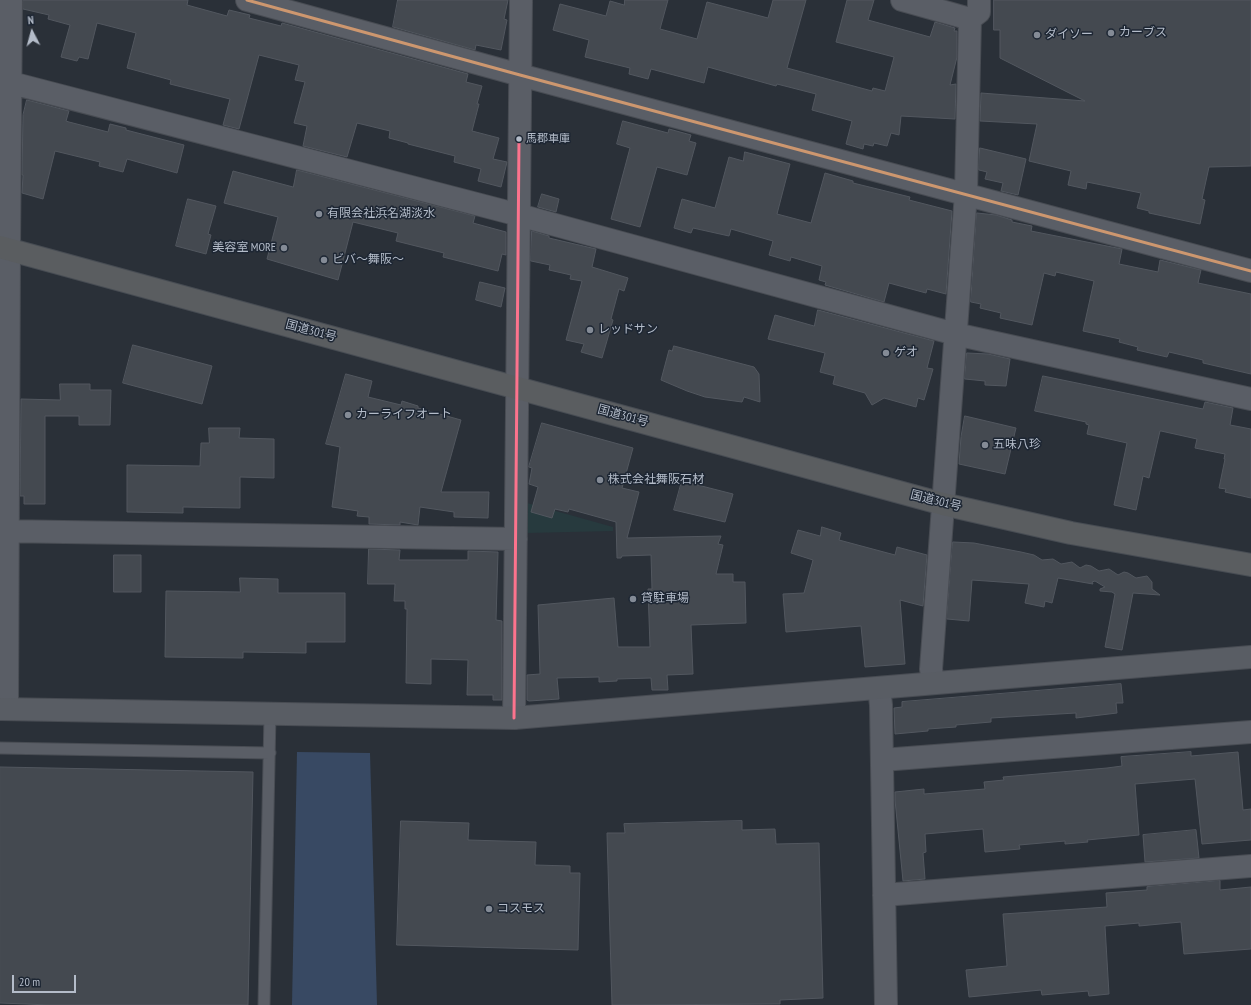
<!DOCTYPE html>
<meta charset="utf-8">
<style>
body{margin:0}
#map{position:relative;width:1251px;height:1005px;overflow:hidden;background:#2a3038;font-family:"PT Sans Narrow",sans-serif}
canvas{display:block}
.north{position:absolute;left:12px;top:12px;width:40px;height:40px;-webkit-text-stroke:3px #1d2633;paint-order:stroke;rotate:354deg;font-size:11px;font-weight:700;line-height:16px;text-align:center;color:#b4bcc9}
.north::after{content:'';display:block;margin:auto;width:14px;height:18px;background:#b4bcc9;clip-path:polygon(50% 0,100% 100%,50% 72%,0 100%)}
.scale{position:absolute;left:12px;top:975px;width:64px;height:18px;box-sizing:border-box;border:2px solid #b4bcc9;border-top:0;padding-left:5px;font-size:12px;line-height:14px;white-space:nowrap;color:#b4bcc9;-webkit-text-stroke:3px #1d2633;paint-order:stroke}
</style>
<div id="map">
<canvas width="1251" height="1005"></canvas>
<div class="north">N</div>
<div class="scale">20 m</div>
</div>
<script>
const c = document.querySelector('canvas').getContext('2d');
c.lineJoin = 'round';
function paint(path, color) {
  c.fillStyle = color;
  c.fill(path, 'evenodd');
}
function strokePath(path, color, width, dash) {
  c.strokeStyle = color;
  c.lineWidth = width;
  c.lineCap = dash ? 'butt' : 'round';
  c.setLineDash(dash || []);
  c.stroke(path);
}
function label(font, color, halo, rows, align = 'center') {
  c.font = font + ' "PT Sans Narrow","Noto Sans JP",sans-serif';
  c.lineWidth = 3;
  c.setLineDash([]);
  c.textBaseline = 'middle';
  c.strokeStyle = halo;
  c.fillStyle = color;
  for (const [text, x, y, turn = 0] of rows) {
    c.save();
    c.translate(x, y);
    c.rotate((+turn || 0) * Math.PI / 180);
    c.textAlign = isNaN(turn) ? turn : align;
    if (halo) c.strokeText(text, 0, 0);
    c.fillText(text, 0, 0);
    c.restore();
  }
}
paint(new Path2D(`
 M 527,503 L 613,527 L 613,531 L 527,533 Z`), '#273a3e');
paint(new Path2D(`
 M 297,752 L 370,753 L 377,1005 L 292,1005 Z`), '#384963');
const building = new Path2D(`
 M 23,0 L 188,0 L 187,5 L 227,16 L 229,10 L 250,15 L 249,18 L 281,26 L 282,23 L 468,74 L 466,82 L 482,86 L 477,104 L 479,104 L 472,131 L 499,138 L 493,159 L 507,162 L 501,187 L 478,181 L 481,169 L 454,162 L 455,156 L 408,144 L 408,143 L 389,138 L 390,131 L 357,123 L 347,157 L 303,146 L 307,126 L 294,123 L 305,82 L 295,80 L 299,65 L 259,55 L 239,129 L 223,125 L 230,99 L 170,84 L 171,80 L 127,68 L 136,33 L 97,23 L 88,59 L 79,57 L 77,61 L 61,57 L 70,25 L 48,19 L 49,15 L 23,9 Z
 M 398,0 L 508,0 L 504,19 L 507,20 L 501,50 L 476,45 L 475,50 L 393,27 Z
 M 625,0 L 668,0 L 660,29 L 697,39 L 707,2 L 768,18 L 773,0 L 806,0 L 787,68 L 872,91 L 873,88 L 885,91 L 894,57 L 836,42 L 847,0 L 874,0 L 868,20 L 930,37 L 935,22 L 955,28 L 954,31 L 957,31 L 957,57 L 950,85 L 956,84 L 955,119 L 901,116 L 899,135 L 891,133 L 887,146 L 874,143 L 873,146 L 864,144 L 863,149 L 846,144 L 852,121 L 812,110 L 816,94 L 777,84 L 776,86 L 708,67 L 704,83 L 651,69 L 648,79 L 629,74 L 630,68 L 585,57 L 589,40 L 553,30 L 560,4 L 606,16 L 610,1 L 624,5 Z
 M 994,0 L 1251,0 L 1251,166 L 1209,167 L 1202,199 L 1205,200 L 1200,224 L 1149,213 L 1149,211 L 1137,208 L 1141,193 L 1087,182 L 1086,189 L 1068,185 L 1071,171 L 1029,161 L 1037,124 L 980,121 L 981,93 L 1085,101 L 1000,58 L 1000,30 L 994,30 Z
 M 27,100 L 69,111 L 66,121 L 69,122 L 108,132 L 110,124 L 126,128 L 126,130 L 184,145 L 177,173 L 127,159 L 123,172 L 99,166 L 100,162 L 55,151 L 43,199 L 22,193 L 23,175 L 22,175 L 23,115 Z
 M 623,121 L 668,133 L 669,129 L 691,135 L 689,141 L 696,143 L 687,175 L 657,167 L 640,227 L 611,219 L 630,148 L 617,144 Z
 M 980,148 L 1026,159 L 1018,195 L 1001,191 L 1003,183 L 985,179 L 987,172 L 979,170 Z
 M 745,152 L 790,164 L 777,214 L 811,223 L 825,173 L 853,181 L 853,183 L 910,197 L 909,200 L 952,211 L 946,294 L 927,289 L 926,293 L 889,283 L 884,302 L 825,285 L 826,282 L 819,280 L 822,266 L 791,257 L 790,261 L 769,255 L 773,241 L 731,229 L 729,236 L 693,228 L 691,233 L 674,228 L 682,199 L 715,208 L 729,157 L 743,161 Z
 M 297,170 L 475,216 L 473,223 L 506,232 L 506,255 L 502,254 L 498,271 L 443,257 L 444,253 L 396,241 L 398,233 L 353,222 L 338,280 L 267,259 L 278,217 L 224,203 L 233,171 L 293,187 Z
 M 542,194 L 559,199 L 556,212 L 538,207 Z
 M 188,199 L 216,206 L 208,234 L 211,235 L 206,254 L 176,246 Z
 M 977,213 L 996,215 L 1012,220 L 1012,222 L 1032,226 L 1031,231 L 1122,249 L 1119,264 L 1158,272 L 1160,260 L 1201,270 L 1198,283 L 1251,294 L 1251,374 L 1203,363 L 1203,360 L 1169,352 L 1167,357 L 1137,350 L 1138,347 L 1119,342 L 1120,339 L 1083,331 L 1094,281 L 1056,272 L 1055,276 L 1044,273 L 1032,325 L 1000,318 L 1001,313 L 980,308 L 981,304 L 971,302 Z
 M 532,231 L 549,236 L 549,238 L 596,249 L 592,267 L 628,278 L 624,291 L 619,289 L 611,319 L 613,320 L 602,358 L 581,352 L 584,344 L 566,340 L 582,281 L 570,279 L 571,275 L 549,270 L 550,265 L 531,261 Z
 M 480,282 L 505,288 L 501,307 L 476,300 Z
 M 818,310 L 934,341 L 927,368 L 933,369 L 924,400 L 918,398 L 916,407 L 884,398 L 872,405 L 865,393 L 833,384 L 835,376 L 820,372 L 825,353 L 768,339 L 775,315 L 814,326 Z
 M 133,345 L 212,366 L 202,404 L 123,383 Z
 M 674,346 L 754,367 L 759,374 L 760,402 L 744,397 L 742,402 L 705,397 L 687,391 L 661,380 L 669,350 L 672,351 Z
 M 967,353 L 988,354 L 1010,359 L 1006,386 L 985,385 L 985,381 L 965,379 Z
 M 346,374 L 372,381 L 368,397 L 401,405 L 402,401 L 418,406 L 418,408 L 461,420 L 441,492 L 489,492 L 488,518 L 454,517 L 454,512 L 420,507 L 418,525 L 400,522 L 400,525 L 369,524 L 369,517 L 357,516 L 358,511 L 332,507 L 340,447 L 326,444 Z
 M 1043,376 L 1203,409 L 1205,402 L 1233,408 L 1230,425 L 1251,429 L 1251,498 L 1225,492 L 1226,489 L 1219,488 L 1225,459 L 1224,459 L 1225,454 L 1195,448 L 1197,439 L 1161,431 L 1160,431 L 1149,478 L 1143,476 L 1136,510 L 1114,505 L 1127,443 L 1087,434 L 1089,425 L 1086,424 L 1086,422 L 1035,411 Z
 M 60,384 L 90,384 L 90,390 L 111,390 L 110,425 L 79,425 L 79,416 L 45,416 L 45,504 L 24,504 L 24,496 L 20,496 L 21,399 L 60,400 Z
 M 965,416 L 1016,428 L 1005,474 L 959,464 L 961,437 Z
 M 542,423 L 633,448 L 622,488 L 639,492 L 627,538 L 721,536 L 718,544 L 723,545 L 716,574 L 733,574 L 733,582 L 745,582 L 746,623 L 691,625 L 693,674 L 667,675 L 668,690 L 652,690 L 651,678 L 617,679 L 617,681 L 599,682 L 599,677 L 557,678 L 559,699 L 529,701 L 527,700 L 527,675 L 540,674 L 538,605 L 614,598 L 618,647 L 650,647 L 648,589 L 652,589 L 651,555 L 622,556 L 621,558 L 617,558 L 616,522 L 569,509 L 568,512 L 555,509 L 552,518 L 531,512 L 538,487 L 529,484 L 532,468 L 529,467 Z
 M 209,428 L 240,428 L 239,438 L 274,439 L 274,478 L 240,477 L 240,508 L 183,507 L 183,513 L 127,512 L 127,465 L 200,466 L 201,443 L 209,443 Z
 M 682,481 L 733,494 L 725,522 L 674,510 Z
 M 822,527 L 841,533 L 839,540 L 895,555 L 897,547 L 927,555 L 923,606 L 900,600 L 905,664 L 865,667 L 861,626 L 786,632 L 783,594 L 804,593 L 813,560 L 791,553 L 798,530 L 820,536 Z
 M 953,542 L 974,543 L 1021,552 L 1034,555 L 1042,560 L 1053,559 L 1061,564 L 1072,562 L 1080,568 L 1086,565 L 1091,566 L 1099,571 L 1109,569 L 1118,575 L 1124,572 L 1128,573 L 1136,578 L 1147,576 L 1152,582 L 1152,589 L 1160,595 L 1133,593 L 1122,650 L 1105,647 L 1115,594 L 1112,592 L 1100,591 L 1100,589 L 1105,587 L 1095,581 L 1092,582 L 1093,584 L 1058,578 L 1052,603 L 1045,601 L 1044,607 L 1025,603 L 1029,584 L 972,580 L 969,621 L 947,619 Z
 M 369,549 L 400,550 L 399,560 L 468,560 L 468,551 L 498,552 L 496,620 L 502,621 L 502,700 L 493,700 L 493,695 L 467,695 L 468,660 L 431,659 L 431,684 L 406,683 L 407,609 L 405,609 L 405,601 L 394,601 L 395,584 L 368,584 Z
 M 114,555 L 141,555 L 141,592 L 114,592 Z
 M 240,578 L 278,579 L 278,593 L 345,593 L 345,642 L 306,642 L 306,653 L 243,652 L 243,658 L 165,657 L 166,591 L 240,592 Z
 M 1121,684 L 1123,703 L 1116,703 L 1117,713 L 1076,718 L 1076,713 L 991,718 L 991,722 L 956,725 L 956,727 L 928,729 L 928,731 L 895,734 L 894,708 L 902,707 L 902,702 Z
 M 1191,752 L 1191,756 L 1238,752 L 1243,810 L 1251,809 L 1251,840 L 1202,844 L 1195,779 L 1135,784 L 1139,835 L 1087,840 L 1088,842 L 1065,844 L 1065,841 L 1019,845 L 1020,849 L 985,852 L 983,829 L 925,834 L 926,852 L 923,853 L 925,879 L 903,881 L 895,800 L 895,792 L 924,789 L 924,794 L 985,789 L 984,782 L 1004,780 L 1003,777 L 1107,768 L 1122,766 L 1121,757 Z
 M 0,767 L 253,772 L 248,1005 L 50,1005 L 0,1003 Z
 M 401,821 L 469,823 L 468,840 L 536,842 L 535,865 L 570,866 L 570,873 L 580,873 L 578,950 L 397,945 Z
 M 742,821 L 742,830 L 775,829 L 776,844 L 819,843 L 823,998 L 780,1000 L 780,1004 L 612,1005 L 607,833 L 625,833 L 624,824 Z
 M 1196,830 L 1199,858 L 1145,862 L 1143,835 Z
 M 1220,881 L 1220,890 L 1251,887 L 1251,949 L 1184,954 L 1181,922 L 1139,926 L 1139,923 L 1105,926 L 1109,994 L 1089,996 L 1088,991 L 1042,995 L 1041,990 L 969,997 L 966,970 L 1007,966 L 1003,914 L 1107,907 L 1106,893 L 1147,890 L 1147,887 Z`);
paint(building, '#444950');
strokePath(building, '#52575f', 1);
const lane = new Path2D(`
 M 0,748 L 270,753
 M 264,1005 L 270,714`);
const street = new Path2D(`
 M 247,0 L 520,75 L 1251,271
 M 902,0 L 970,19
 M 0,80 L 519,215 L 955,334 L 1251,399
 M 0,531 L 516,539
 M 933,683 L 931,669 L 966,193 L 970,19 L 979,12 L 979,0
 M 879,688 L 881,705 L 886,1005
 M 7,709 L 9,249 L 11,0
 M 514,718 L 521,0
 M 882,760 L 1251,732
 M 884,895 L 1251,866`);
const secondary = new Path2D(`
 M 0,709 L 514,718 L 1251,657`);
const highway = new Path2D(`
 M 0,247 L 943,504 L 1071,533 L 1251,565`);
strokePath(lane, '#484c53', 13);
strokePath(street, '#484c53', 24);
strokePath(secondary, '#484c53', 24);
strokePath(highway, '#474c53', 24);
strokePath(lane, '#5a5e66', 11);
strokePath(street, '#5a5e66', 22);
strokePath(secondary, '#595d64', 22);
strokePath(highway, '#5a5d60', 22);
strokePath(new Path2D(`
 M 247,0 L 520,75 L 1251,271`), '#cd976f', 3);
strokePath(new Path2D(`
 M 514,718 L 519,139`), '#fc738d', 3);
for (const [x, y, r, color] of [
 [1111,33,4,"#848b96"],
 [1037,35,4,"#848b96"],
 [519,139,3.5,"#b4bcc9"],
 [319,214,4,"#848b96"],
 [284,248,4,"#848b96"],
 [324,260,4,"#848b96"],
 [590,330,4,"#848b96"],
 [886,353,4,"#848b96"],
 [348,415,4,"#848b96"],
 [985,445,4,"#848b96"],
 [600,480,4,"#848b96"],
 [633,599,4,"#848b96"],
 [489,909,4,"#848b96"]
]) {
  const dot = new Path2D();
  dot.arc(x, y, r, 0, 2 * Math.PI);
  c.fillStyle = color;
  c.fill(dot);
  strokePath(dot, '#1d2633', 1.5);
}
label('11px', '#b4bcc9', '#1d2633', [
 ["馬郡車庫",526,139]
], 'left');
label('12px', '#b4bcc9', '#1d2633', [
 ["カーブス",1119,33],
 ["ダイソー",1045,35],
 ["有限会社浜名湖淡水",327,214],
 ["美容室 MORE",276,248,"right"],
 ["ビバ～舞阪～",332,260],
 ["レッドサン",598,330],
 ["ゲオ",894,353],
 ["カーライフオート",356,415],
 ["五味八珍",993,445],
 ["株式会社舞阪石材",608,480],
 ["貸駐車場",641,599],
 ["コスモス",497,909]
], 'left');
label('12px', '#b4bcc9', '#1d2633', [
 ["国道301号",311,331,15],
 ["国道301号",623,416,15],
 ["国道301号",936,501,14]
]);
</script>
